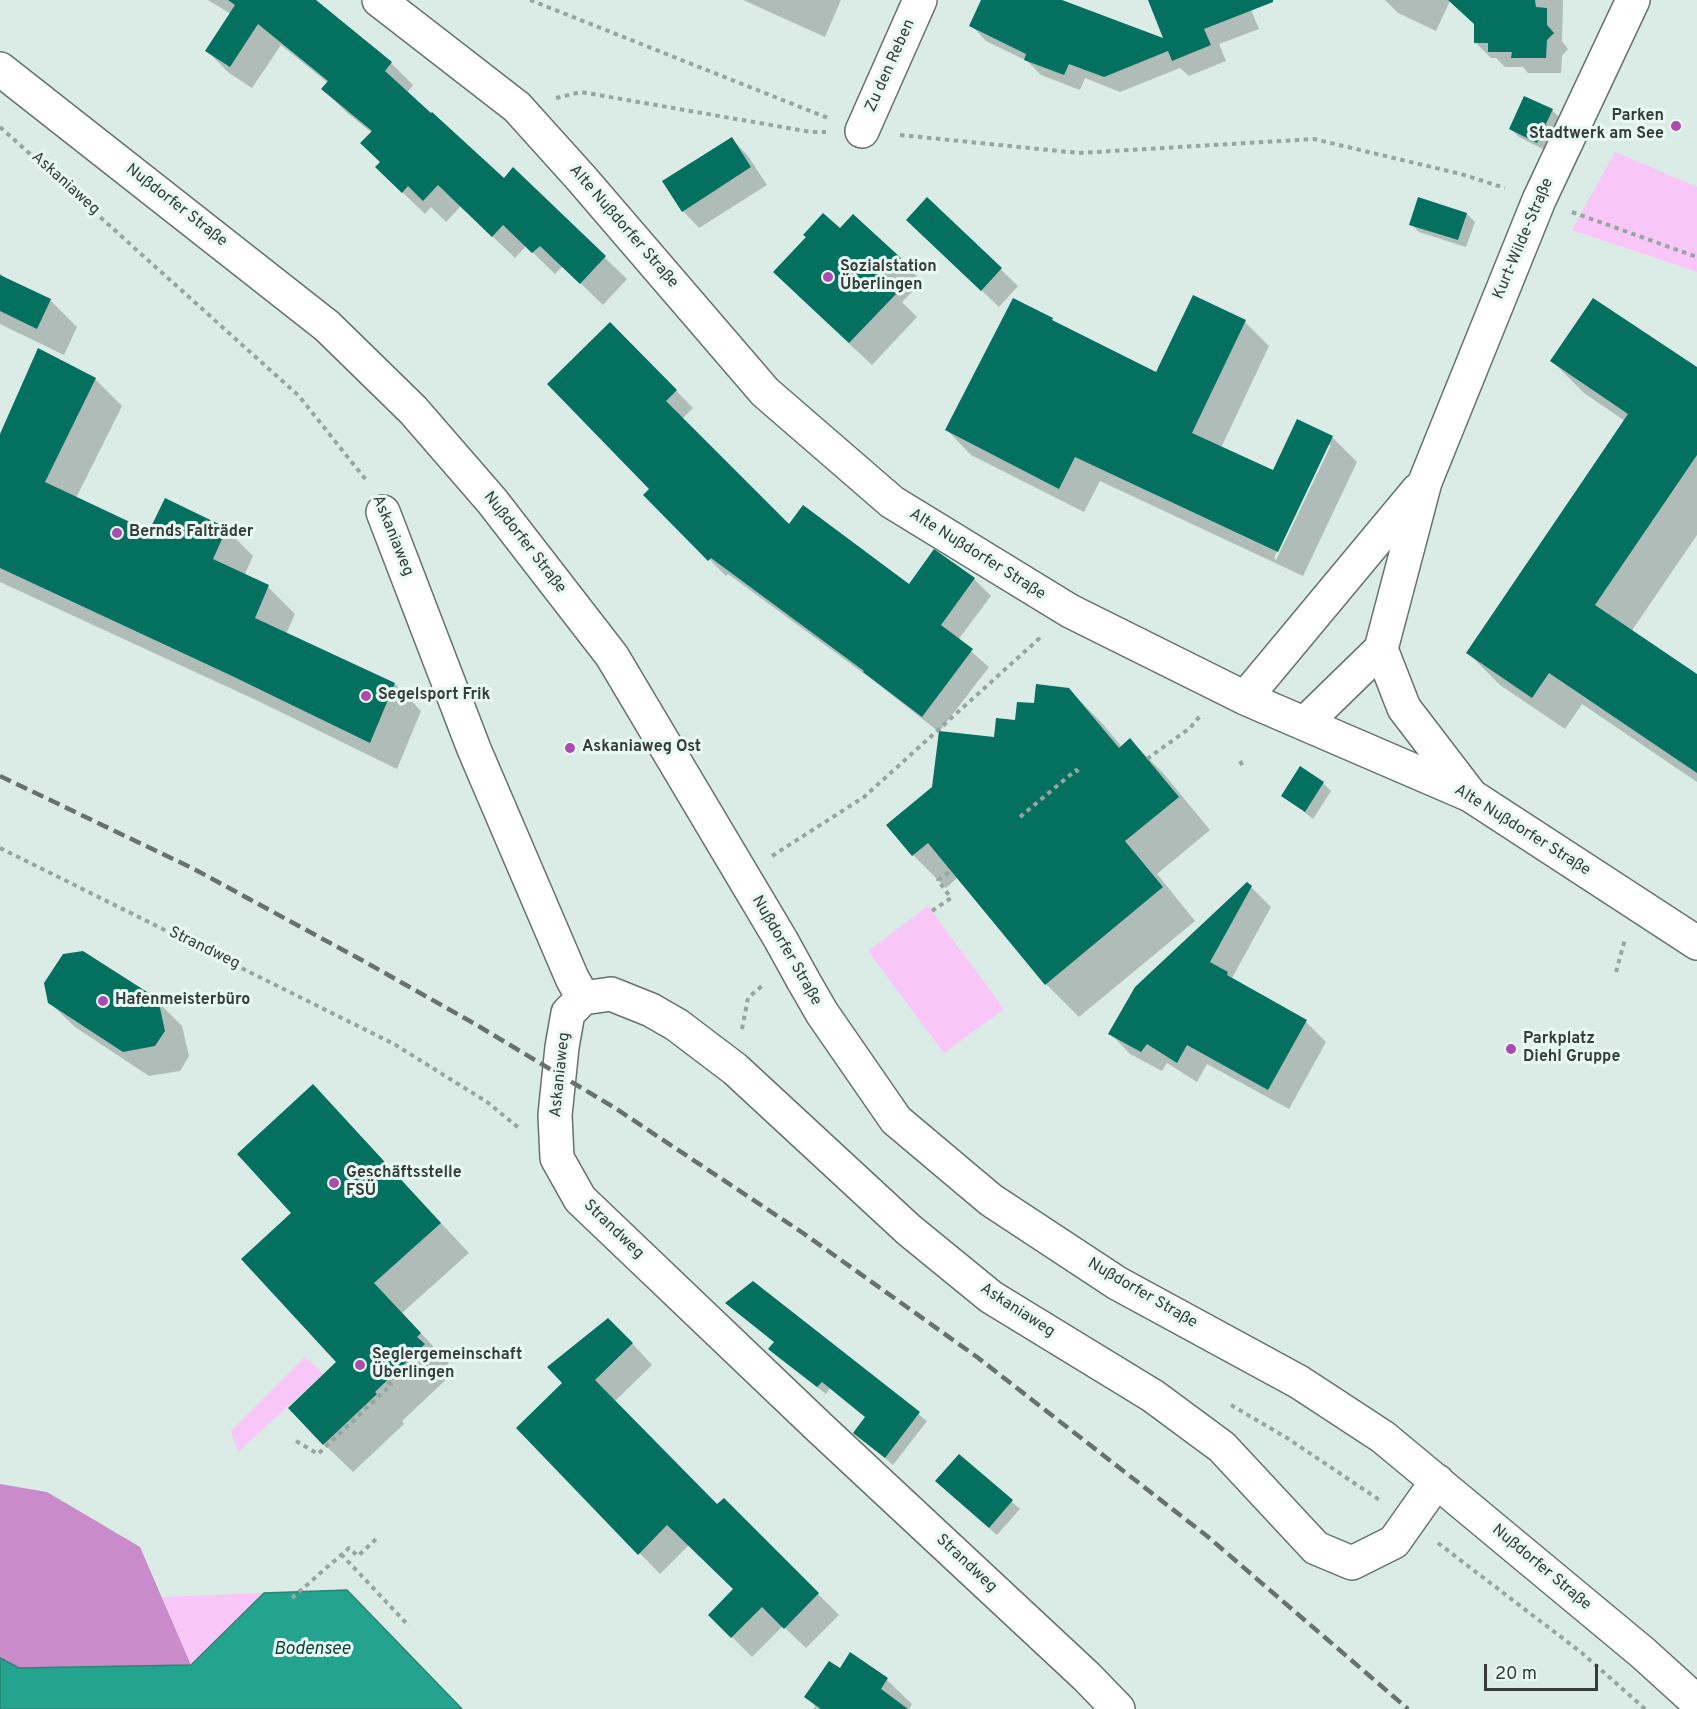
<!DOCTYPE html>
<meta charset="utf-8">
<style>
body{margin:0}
#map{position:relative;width:1697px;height:1709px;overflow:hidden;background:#dbece7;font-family:Overpass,sans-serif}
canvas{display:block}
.scale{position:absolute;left:1484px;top:1664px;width:114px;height:27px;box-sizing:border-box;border:3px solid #363c3a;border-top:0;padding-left:8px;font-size:18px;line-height:21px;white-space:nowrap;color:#363c3a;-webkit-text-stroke:4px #e8f9f4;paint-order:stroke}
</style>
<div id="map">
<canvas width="1697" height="1709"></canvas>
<div class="scale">20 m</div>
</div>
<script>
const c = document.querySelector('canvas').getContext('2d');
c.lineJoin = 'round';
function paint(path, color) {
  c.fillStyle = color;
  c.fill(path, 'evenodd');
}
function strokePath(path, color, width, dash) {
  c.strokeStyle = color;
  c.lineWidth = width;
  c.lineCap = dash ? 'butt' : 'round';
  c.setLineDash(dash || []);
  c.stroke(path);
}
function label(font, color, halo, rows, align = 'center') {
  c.font = font + ' Overpass,sans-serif';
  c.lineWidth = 6;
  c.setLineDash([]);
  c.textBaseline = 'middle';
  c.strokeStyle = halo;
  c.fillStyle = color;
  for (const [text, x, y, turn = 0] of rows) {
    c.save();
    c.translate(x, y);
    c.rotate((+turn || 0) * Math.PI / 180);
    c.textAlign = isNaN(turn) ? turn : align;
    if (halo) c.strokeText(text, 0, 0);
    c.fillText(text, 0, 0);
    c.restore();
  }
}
paint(new Path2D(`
 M 1615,152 L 1697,187 L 1697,272 L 1572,230 Z
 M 928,906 L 1004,1009 L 944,1053 L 868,951 Z
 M 305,1357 L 323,1374 L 238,1452 L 231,1431 Z
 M 264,1593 L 191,1665 L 162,1597 Z`), '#f9c6f8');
paint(new Path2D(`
 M 0,1484 L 47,1492 L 140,1547 L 191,1665 L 19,1668 L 0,1658 Z`), '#c98bc9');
const water = new Path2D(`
 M 347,1590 L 462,1709 L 0,1709 L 0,1658 L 19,1668 L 191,1665 L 264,1593 Z`);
paint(water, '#24a48f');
strokePath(water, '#298576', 1.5);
paint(new Path2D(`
 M 208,0 L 305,0 L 320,5 L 391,63 L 413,85 L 407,93 L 504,180 L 513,170 L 627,279 L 603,305 L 563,266 L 555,274 L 526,246 L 515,258 L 461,206 L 446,222 L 431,207 L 425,214 L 399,189 L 382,162 L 372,133 L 345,111 L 323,89 L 328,83 L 281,45 L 252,88 L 229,73 L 207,51 L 231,14 Z
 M 743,0 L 841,0 L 825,37 Z
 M 983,0 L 1046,0 L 1165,40 L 1164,0 L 1247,0 L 1259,29 L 1219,44 L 1226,61 L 1189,76 L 1180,68 L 1120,92 L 1085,78 L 1080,90 L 1041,75 L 1027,61 L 986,41 L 971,25 Z
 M 1385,0 L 1563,0 L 1562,41 L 1568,49 L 1562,56 L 1561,73 L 1528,73 L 1523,67 L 1505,67 L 1496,58 L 1491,58 L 1475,42 L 1476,25 L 1450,1 L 1436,31 L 1398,13 Z
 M 1552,110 L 1560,118 L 1545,150 L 1519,137 L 1511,129 Z
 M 732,139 L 748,156 L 767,185 L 699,228 L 683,211 Z
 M 927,199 L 1018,286 L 999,307 L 925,237 Z
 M 1467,214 L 1475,222 L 1466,247 L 1419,232 L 1411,224 Z
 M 840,231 L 900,259 L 922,282 L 902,302 L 917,317 L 872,365 L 797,295 L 808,237 Z
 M 0,273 L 6,279 L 50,300 L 77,327 L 64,355 L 0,324 Z
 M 1052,319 L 1056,324 L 1157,375 L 1245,322 L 1269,346 L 1221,448 L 1274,472 L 1298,421 L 1332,437 L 1357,462 L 1303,576 L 1100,481 L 1084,512 L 971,455 L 947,430 ZM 1327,445 L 1331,445 L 1276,560 L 1274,558 Z
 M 610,324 L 693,408 L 682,419 L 789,527 L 910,586 L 974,579 L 991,596 L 958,640 L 989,667 L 939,732 L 874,681 L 728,574 L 726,576 L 646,495 L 652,489 Z
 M 1552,361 L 1697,369 L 1697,535 L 1631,632 L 1697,676 L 1697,782 L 1582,704 L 1565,729 L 1500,685 L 1468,653 L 1625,421 L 1584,393 Z
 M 95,379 L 122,406 L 76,498 L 150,533 L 226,529 L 253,556 L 244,576 L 268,587 L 295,614 L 286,634 L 395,684 L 421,711 L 397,769 L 258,701 L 0,582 L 0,438 Z
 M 1068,689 L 1101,722 L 1122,747 L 1130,740 L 1163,773 L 1210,830 L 1157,874 L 1195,921 L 1079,1017 L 1046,984 L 958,877 L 946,888 L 913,855 L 995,739 L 1035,704 Z
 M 1301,768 L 1323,783 L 1331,791 L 1313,819 L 1283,795 Z
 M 1251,887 L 1271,907 L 1232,978 L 1306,1022 L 1326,1042 L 1289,1109 L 1207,1064 L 1197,1082 L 1167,1063 L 1162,1071 L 1130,1054 L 1110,1033 Z
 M 157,1001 L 182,1026 L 189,1056 L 180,1071 L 149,1076 L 75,1027 L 49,1002 Z
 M 313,1086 L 469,1253 L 402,1313 L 449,1363 L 445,1367 L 452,1374 L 402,1421 L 404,1424 L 353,1472 L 324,1444 L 338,1362 L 293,1213 Z
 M 753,1283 L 927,1421 L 893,1465 L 855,1433 L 867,1417 L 830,1388 L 826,1394 L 778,1357 L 775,1343 L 727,1303 Z
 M 629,1340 L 652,1365 L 614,1402 L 718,1506 L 724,1500 L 839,1615 L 806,1648 L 783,1626 L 752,1657 L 710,1615 L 735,1590 L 689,1545 L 660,1574 L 518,1428 Z
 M 960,1456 L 1020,1509 L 997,1535 L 945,1489 Z
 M 851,1654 L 887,1680 L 912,1704 L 909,1709 L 813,1709 L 815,1706 L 806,1697 L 840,1670 Z`), '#0003');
paint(new Path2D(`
 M 228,0 L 316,0 L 392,62 L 385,71 L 431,113 L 432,112 L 504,178 L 513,167 L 606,256 L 580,284 L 540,246 L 532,253 L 503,225 L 492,237 L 438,185 L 423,201 L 408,186 L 402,193 L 375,167 L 380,162 L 360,143 L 372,131 L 321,89 L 328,81 L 258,24 L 230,67 L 205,51 L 235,5 Z
 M 981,0 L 1062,0 L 1163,38 L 1148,0 L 1273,0 L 1273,2 L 1204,29 L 1211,45 L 1172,61 L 1168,51 L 1104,77 L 1069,64 L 1064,75 L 1024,60 L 1026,54 L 969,26 Z
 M 1448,0 L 1535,0 L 1536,7 L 1547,8 L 1547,25 L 1554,33 L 1547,40 L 1546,58 L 1511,58 L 1512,52 L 1488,52 L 1488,43 L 1474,43 L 1474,24 Z
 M 1524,96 L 1553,109 L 1537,143 L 1509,129 Z
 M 732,137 L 751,167 L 682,212 L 662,181 Z
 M 927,197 L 1002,268 L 981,291 L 906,220 Z
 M 1418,197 L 1467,213 L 1458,240 L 1409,225 Z
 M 823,213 L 840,228 L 853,214 L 901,258 L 881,279 L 896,294 L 849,343 L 773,272 L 806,237 L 803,235 Z
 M 0,275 L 51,299 L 37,329 L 0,311 Z
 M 1193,295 L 1246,320 L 1192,433 L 1273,470 L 1297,419 L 1333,436 L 1278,552 L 1075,457 L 1059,489 L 945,430 L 1013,298 L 1053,318 L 1052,320 L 1156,372 Z
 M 1593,298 L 1697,367 L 1697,455 L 1595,605 L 1697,674 L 1697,773 L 1549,673 L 1532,698 L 1466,653 L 1628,414 L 1550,361 Z
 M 610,322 L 677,390 L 666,401 L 789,524 L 803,505 L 909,584 L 934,549 L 975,578 L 941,625 L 973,649 L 922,717 L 863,672 L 864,671 L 711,558 L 708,561 L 643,495 L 649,489 L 547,384 Z
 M 38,348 L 96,378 L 45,482 L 149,531 L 165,498 L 227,528 L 213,559 L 269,585 L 255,618 L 395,683 L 370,743 L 230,675 L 0,568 L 0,434 Z
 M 1036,684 L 1069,688 L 1119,748 L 1130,738 L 1179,797 L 1125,841 L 1163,887 L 1045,985 L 928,843 L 912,856 L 886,825 L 932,787 L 939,731 L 994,737 L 996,718 L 1015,720 L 1017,702 L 1034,703 Z
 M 1300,766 L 1324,782 L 1305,812 L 1281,796 Z
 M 1247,882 L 1252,886 L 1210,962 L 1228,972 L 1227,975 L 1307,1020 L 1268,1090 L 1187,1045 L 1177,1063 L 1147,1044 L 1141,1052 L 1108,1034 L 1135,987 Z
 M 83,951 L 158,999 L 165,1031 L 155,1046 L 123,1052 L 48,1003 L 44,983 L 63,954 Z
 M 313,1084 L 441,1223 L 374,1283 L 421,1333 L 417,1337 L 425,1344 L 375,1392 L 377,1394 L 323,1445 L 288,1408 L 336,1362 L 241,1259 L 291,1213 L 237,1154 Z
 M 753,1281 L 920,1412 L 885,1458 L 853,1433 L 865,1417 L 822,1382 L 817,1387 L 768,1349 L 774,1342 L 725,1303 Z
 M 608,1318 L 633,1343 L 595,1380 L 717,1504 L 724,1498 L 819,1593 L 784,1629 L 762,1607 L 731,1638 L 708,1615 L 733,1589 L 667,1525 L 638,1555 L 516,1428 L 562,1383 L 547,1367 Z
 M 959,1454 L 1013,1500 L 989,1528 L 935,1481 Z
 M 850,1652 L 888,1678 L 881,1689 L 908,1709 L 821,1709 L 804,1697 L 829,1661 L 840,1668 Z`), '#047060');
const minor = new Path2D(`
 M 379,0 L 517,107 L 581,178 L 765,392 L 892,502 L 1070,611 L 1245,698 L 1470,795 L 1697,943
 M 0,69 L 327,326 L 413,410 L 492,501 L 612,656 L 781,940
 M 862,131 L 920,0
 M 383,512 L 474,749 L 572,978 L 583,998
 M 1245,698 L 1418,490
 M 1305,723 L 1381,649
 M 1469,793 L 1404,708 L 1381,649 L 1425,482 L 1539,200 L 1633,0
 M 803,980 L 822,1013 L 896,1120 L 991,1200 L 1117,1283 L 1299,1382 L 1383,1437 L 1643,1653 L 1697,1702
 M 1118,1709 L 1087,1677 L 820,1428 L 580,1199 L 557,1158 L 555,1115 L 562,1047 L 568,1013 L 583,998 L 611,994 L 651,1010 L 677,1025 L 735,1069 L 909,1230 L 991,1297 L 1153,1396 L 1222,1447 L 1316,1548 L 1352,1563 L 1394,1542 L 1437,1481`);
strokePath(minor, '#63726e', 36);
strokePath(new Path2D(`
 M 530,0 L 828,118
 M 556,98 L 581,92 L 811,132 L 826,132
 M 0,127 L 299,396 L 366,480
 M 900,135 L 1079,153 L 1314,139 L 1461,174 L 1505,188
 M 1572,212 L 1697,257
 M 1147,759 L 1190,728 L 1200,716
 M 1240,761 L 1244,768
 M 1020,817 L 1076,770 L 1082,775
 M 0,848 L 394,1044 L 487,1102 L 519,1128
 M 772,856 L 864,797 L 1042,636
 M 932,911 L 951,898 L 938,880 L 951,871
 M 1616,972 L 1625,939
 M 742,1029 L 748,998 L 764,984
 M 1231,1405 L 1287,1438 L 1381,1501
 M 296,1441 L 318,1454 L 391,1385 L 383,1375
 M 1438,1543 L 1582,1653 L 1645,1709
 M 341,1554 L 409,1626
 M 292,1598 L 349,1548 L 358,1556 L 376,1539`), '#98a4a0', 4, [4.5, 4.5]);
strokePath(minor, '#fff', 33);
strokePath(new Path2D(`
 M 0,776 L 194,869 L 367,963 L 475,1024 L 615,1108 L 803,1233 L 977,1357 L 1207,1536 L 1408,1709`), '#68716e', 4.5, [12, 6]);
const minorBridge = new Path2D(`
 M 781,940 L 803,980`);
strokePath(minorBridge, '#63726e', 36, []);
strokePath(minorBridge, '#fff', 33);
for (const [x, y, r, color] of [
 [1676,126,6,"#ad4ab0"],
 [828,277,6,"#ad4ab0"],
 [117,533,6,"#ad4ab0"],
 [366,696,6,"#ad4ab0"],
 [570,748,6,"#ad4ab0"],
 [103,1001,6,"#ad4ab0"],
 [1511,1049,6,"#ad4ab0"],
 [334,1183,6,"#ad4ab0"],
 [360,1365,6,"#ad4ab0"]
]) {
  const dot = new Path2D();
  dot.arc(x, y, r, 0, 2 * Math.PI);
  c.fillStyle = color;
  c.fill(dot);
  strokePath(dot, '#e8f9f4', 2);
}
label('16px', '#363c3a', '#e8f9f4', [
 ["Zu den Reben",891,66,-66],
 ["Askaniaweg",65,184,42],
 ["Nußdorfer Straße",176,206,38],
 ["Alte Nußdorfer Straße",623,227,49],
 ["Kurt-Wilde-Straße",1524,239,-67],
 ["Askaniaweg",392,536,68],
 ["Nußdorfer Straße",524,543,52],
 ["Alte Nußdorfer Straße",977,555,32],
 ["Alte Nußdorfer Straße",1522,831,32],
 ["Strandweg",204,949,26],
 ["Nußdorfer Straße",786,951,60],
 ["Askaniaweg",561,1075,-84],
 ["Strandweg",613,1230,44],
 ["Nußdorfer Straße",1142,1294,30],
 ["Askaniaweg",1017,1311,33],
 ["Strandweg",966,1564,43],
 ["Nußdorfer Straße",1541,1568,40]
]);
label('bold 16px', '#363c3a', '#e8f9f4', [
 ["Parken",1664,117,"right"],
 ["Stadtwerk am See",1664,135,"right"],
 ["Sozialstation",840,268],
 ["Überlingen",840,286],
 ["Bernds Falträder",129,533],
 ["Segelsport Frik",378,696],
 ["Askaniaweg Ost",582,748],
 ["Hafenmeisterbüro",115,1001],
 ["Parkplatz",1523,1040],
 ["Diehl Gruppe",1523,1058],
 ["Geschäftsstelle",346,1174],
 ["FSÜ",346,1192],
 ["Seglergemeinschaft",372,1356],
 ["Überlingen",372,1374]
], 'left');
label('italic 18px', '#093f36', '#e8f9f4', [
 ["Bodensee",312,1650]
]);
</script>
